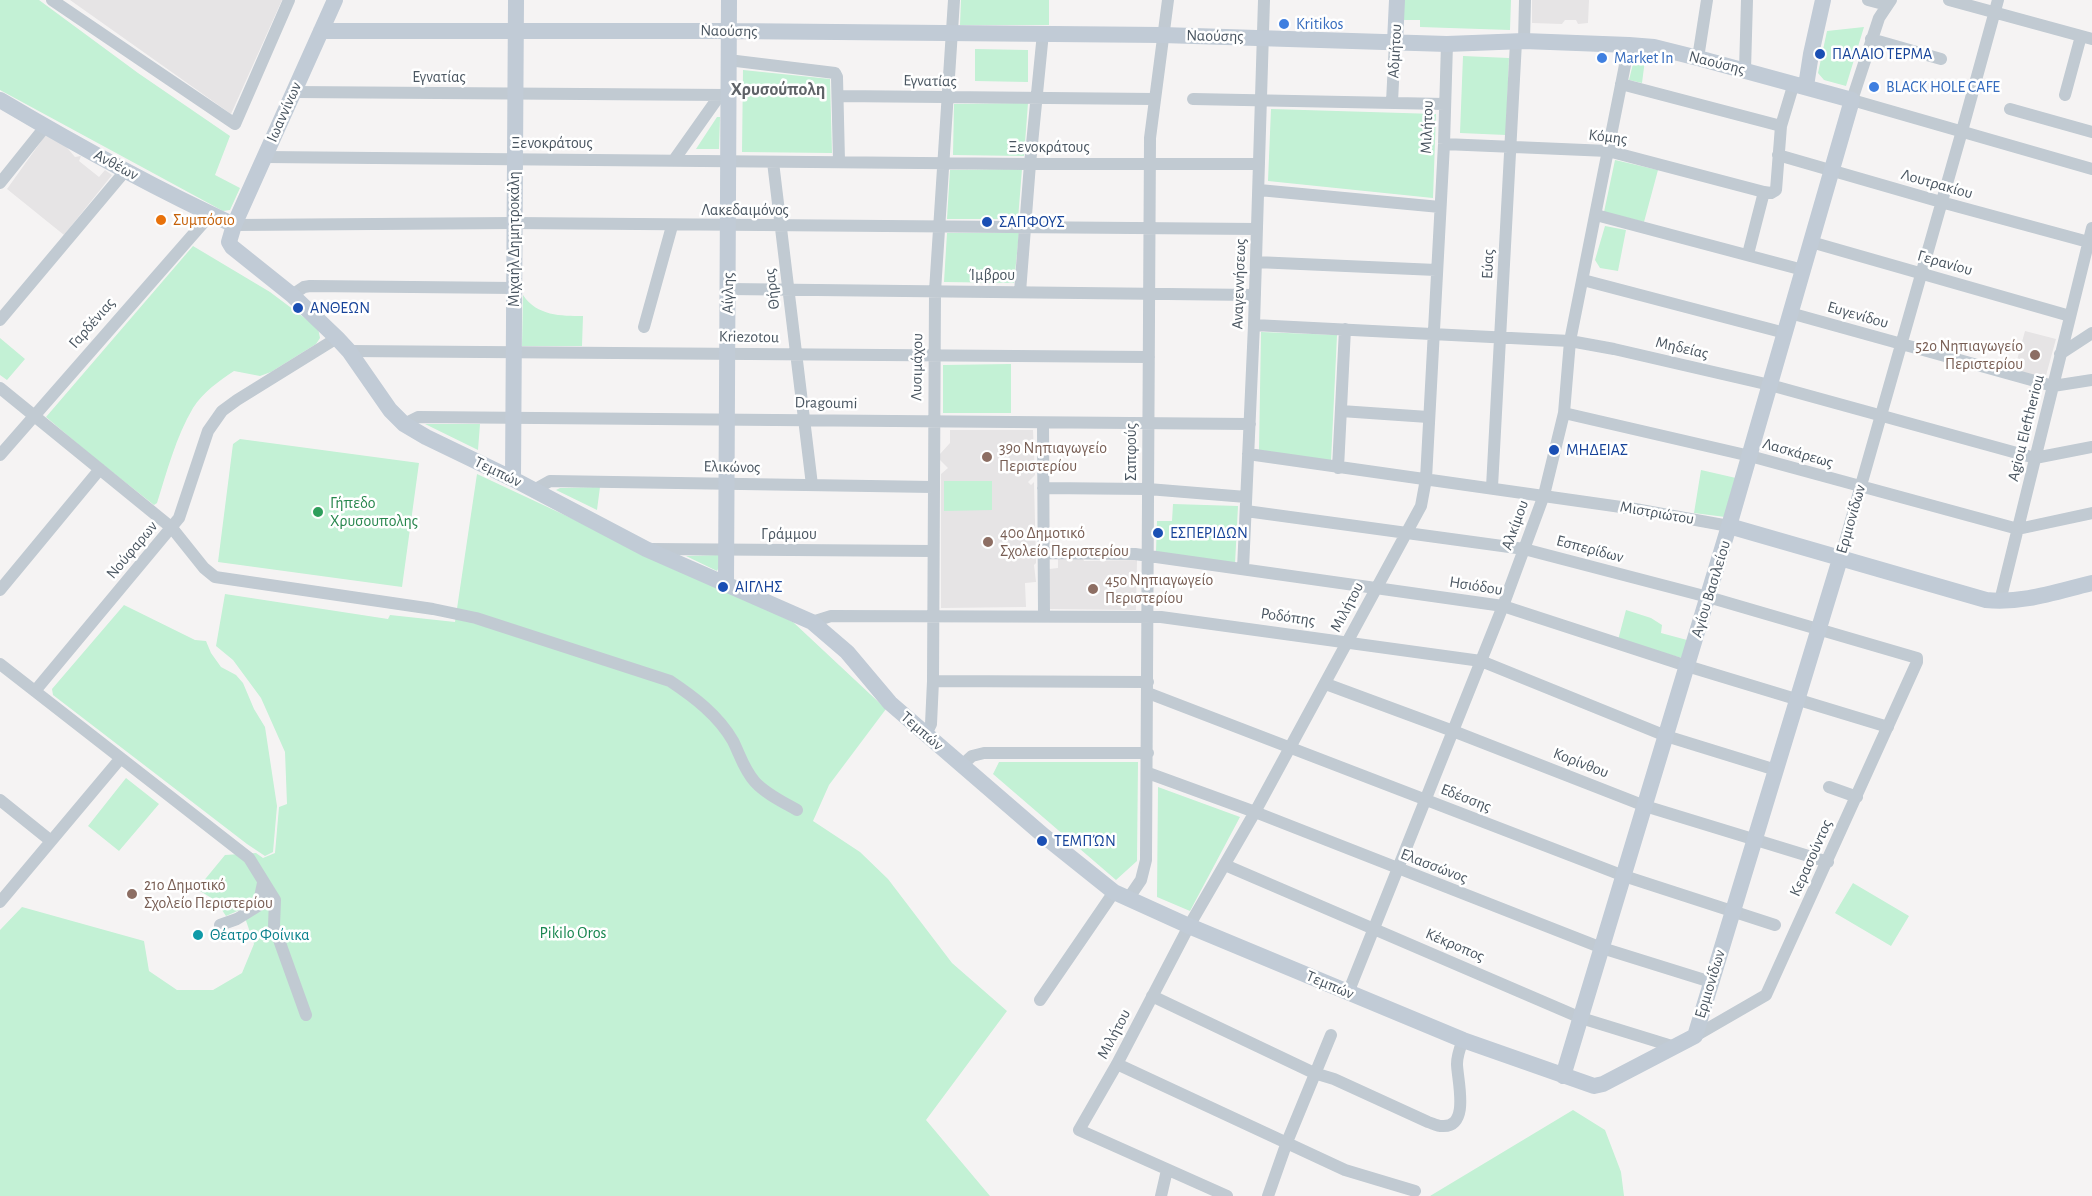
<!DOCTYPE html>
<meta charset="utf-8">
<style>
body{margin:0}
canvas{display:block;background:#f5f3f3}
</style>
<canvas width="2092" height="1196"></canvas>
<script>
const c = document.querySelector('canvas').getContext('2d');
c.lineJoin = 'round';
function paint(path, color) {
  c.fillStyle = color;
  c.fill(path, 'evenodd');
}
function strokePath(path, color, width, dash) {
  c.strokeStyle = color;
  c.lineWidth = width;
  c.lineCap = dash ? 'butt' : 'round';
  c.setLineDash(dash || []);
  c.stroke(path);
}
function label(font, color, halo, rows, align = 'center') {
  c.font = font + ' "Alegreya Sans",sans-serif';
  c.lineWidth = 5;
  c.setLineDash([]);
  c.textBaseline = 'middle';
  c.strokeStyle = halo;
  c.fillStyle = color;
  for (const [text, x, y, turn = 0] of rows) {
    c.save();
    c.translate(x, y);
    c.rotate((+turn || 0) * Math.PI / 180);
    c.textAlign = isNaN(turn) ? turn : align;
    if (halo) c.strokeText(text, 0, 0);
    c.fillText(text, 0, 0);
    c.restore();
  }
}
paint(new Path2D(`
 M 70,0 L 282,0 L 231,114 Z
 M 1532,0 L 1589,0 L 1588,23 L 1578,24 L 1576,20 L 1565,20 L 1562,24 L 1532,23 Z
 M 47,133 L 63,143 L 75,157 L 81,156 L 79,161 L 99,177 L 105,170 L 112,175 L 64,235 L 7,189 Z
 M 2025,331 L 2056,339 L 2045,379 L 2014,371 Z
 M 950,430 L 1033,430 L 1035,475 L 1028,482 L 1031,485 L 1034,482 L 1036,563 L 1034,565 L 1036,582 L 1025,583 L 1026,607 L 941,608 L 941,474 L 948,468 L 940,460 L 940,454 L 950,443 Z
 M 1058,559 L 1083,559 L 1084,561 L 1137,560 L 1136,610 L 1049,609 L 1049,569 L 1058,568 Z`), '#e6e4e5');
paint(new Path2D(`
 M 0,0 L 39,0 L 138,73 L 230,136 L 215,175 L 240,188 L 230,210 L 223,211 L 0,90 Z
 M 961,0 L 1049,0 L 1049,25 L 960,25 Z
 M 1404,0 L 1511,0 L 1510,30 L 1420,27 L 1420,20 L 1403,20 Z
 M 1864,27 L 1846,86 L 1824,80 L 1818,73 L 1827,31 Z
 M 975,49 L 1028,50 L 1028,82 L 975,81 Z
 M 1646,52 L 1642,83 L 1629,80 L 1635,56 L 1637,53 Z
 M 1463,56 L 1509,58 L 1506,135 L 1460,133 Z
 M 743,70 L 830,79 L 832,153 L 742,152 Z
 M 1028,103 L 1024,156 L 953,155 L 954,104 Z
 M 1271,109 L 1436,114 L 1433,198 L 1268,181 Z
 M 717,117 L 720,117 L 719,149 L 696,149 Z
 M 1615,160 L 1658,170 L 1644,222 L 1604,212 Z
 M 1022,169 L 1018,219 L 947,219 L 950,170 Z
 M 1605,226 L 1626,230 L 1618,271 L 1600,268 L 1595,260 Z
 M 947,233 L 1019,233 L 1014,283 L 944,282 Z
 M 193,246 L 270,292 L 318,328 L 320,338 L 316,344 L 271,372 L 260,376 L 234,371 C 219,381 203,392 193,408 C 176,437 167,471 157,503 L 154,505 L 92,456 L 46,417 Z
 M 523,295 C 537,316 561,316 583,316 L 582,346 L 522,346 Z
 M 1261,332 L 1337,335 L 1331,461 L 1259,450 Z
 M 0,338 L 25,359 L 7,380 L 0,375 Z
 M 1011,364 L 1011,413 L 943,413 L 943,365 Z
 M 425,424 L 480,424 L 478,450 Z
 M 240,439 L 419,463 L 402,587 L 218,562 L 233,444 Z
 M 1701,470 L 1736,478 L 1725,517 L 1694,513 Z
 M 477,474 L 793,622 L 886,709 L 829,785 L 813,821 L 860,852 L 888,879 L 952,963 L 1007,1011 L 926,1120 L 990,1196 L 0,1196 L 0,930 L 22,907 L 144,941 L 149,971 L 177,990 L 213,990 L 242,973 L 254,944 L 242,909 L 226,916 L 216,901 L 197,889 L 225,855 L 256,853 L 263,858 L 275,853 L 279,807 L 287,804 L 285,752 L 261,698 L 233,660 L 216,646 L 225,594 L 388,619 L 390,615 L 455,622 Z
 M 944,481 L 992,481 L 992,510 L 944,511 Z
 M 600,487 L 597,510 L 556,490 L 560,488 Z
 M 1173,504 L 1238,506 L 1235,564 L 1156,552 L 1157,521 L 1172,521 Z
 M 719,555 L 719,567 L 717,571 L 686,556 Z
 M 124,605 L 195,640 L 206,641 L 211,653 L 221,667 L 236,675 L 243,683 L 254,709 L 265,727 L 277,806 L 273,852 L 265,856 L 247,844 L 53,695 L 52,689 Z
 M 1626,610 L 1651,618 L 1662,625 L 1661,633 L 1687,640 L 1682,658 L 1618,640 Z
 M 999,762 L 1138,762 L 1137,861 L 1116,880 L 993,774 Z
 M 126,778 L 159,804 L 119,851 L 88,826 Z
 M 1158,787 L 1240,817 L 1190,911 L 1157,897 Z
 M 1853,883 L 1909,916 L 1891,946 L 1835,913 Z
 M 1573,1110 L 1605,1130 L 1621,1172 L 1624,1196 L 1430,1196 Z`), '#c3f1d5');
strokePath(new Path2D(`
 M 52,0 L 235,124 L 289,0
 M 1868,0 L 1887,5
 M 1891,0 L 1879,18 L 1852,100 L 2092,169
 M 1949,0 L 2092,39
 M 1871,39 L 1941,59
 M 1524,41 L 1525,0
 M 1698,58 L 1707,0
 M 728,60 L 835,73 L 837,77 L 839,161
 M 1745,70 L 1747,0
 M 1621,84 L 1781,126
 M 293,92 L 728,95
 M 2065,95 L 2081,36
 M 838,96 L 1154,99
 M 1193,99 L 1445,104
 M 1392,102 L 1395,42
 M 2010,109 L 2092,132
 M 1444,144 L 1608,151 L 1764,192
 M 1778,155 L 1941,202 L 2092,243
 M 265,157 L 1030,164 L 1259,164
 M 674,160 L 720,95
 M 773,162 L 812,485
 M 0,183 L 45,127
 M 1259,190 L 1440,207
 M 1596,215 L 1803,270
 M 234,225 L 514,223 L 1257,229
 M 1811,242 L 2070,316
 M 1748,254 L 1764,192 L 1771,193 L 1776,190 L 1781,126 L 1794,83
 M 1256,262 L 1436,270
 M 1583,280 L 1785,333
 M 729,289 L 1255,295
 M 1020,292 L 1030,164 L 1043,33
 M 292,295 L 304,287 L 310,286 L 514,288
 M 1790,313 L 2053,386 L 2092,380
 M 0,320 L 126,170
 M 1254,325 L 1570,341 L 1614,349 L 1770,385 L 2035,458 L 2092,447
 M 644,327 L 672,226
 M 349,351 L 1149,357
 M 2060,354 L 2092,333
 M 0,388 L 172,528 L 204,568 L 215,577 L 433,609 L 476,618 L 670,681 C 694,697 718,715 733,741 C 740,755 744,770 755,782 C 766,794 783,802 797,810
 M 1341,411 L 1428,417
 M 1564,413 L 1750,456 L 2018,529 L 2092,513
 M 1043,423 L 1044,616
 M 404,424 L 418,417 L 1250,424
 M 1248,454 L 1635,509 L 1729,526
 M 0,455 L 211,214
 M 1338,468 L 1345,329
 M 1492,487 L 1516,42
 M 1043,488 L 1148,489 L 1246,497
 M 534,490 L 550,481 L 933,487
 M 1246,511 L 1524,549 L 1708,597 L 1917,658 L 1917,662 L 1766,995 L 1695,1036
 M 650,549 L 933,551
 M 1043,553 L 1135,554 L 1503,606 L 1687,666 L 1888,727
 M 1840,559 L 1962,131 L 1998,0
 M 1243,569 L 1254,325 L 1264,0
 M 0,590 L 100,469
 M 2000,601 L 2092,228
 M 812,622 L 831,616 L 1161,617 L 1481,661 L 1666,736 L 1776,770
 M 0,664 L 249,858 L 275,900 L 274,926 L 306,1015
 M 933,681 L 1148,682
 M 1326,684 L 1453,731 L 1645,806 L 1828,862
 M 35,691 L 179,518 L 208,431 L 222,411 L 237,400 L 337,338
 M 1148,693 L 1624,876 L 1775,925
 M 926,734 L 931,724 L 933,681 L 935,291 L 954,0
 M 961,766 L 972,756 L 984,753 L 1148,753
 M 1148,773 L 1255,812 L 1602,948 L 1711,982
 M 1829,787 L 1857,797
 M 0,800 L 51,841
 M 1225,865 L 1581,1018 L 1675,1047
 M 1128,899 L 1141,880 L 1146,860 L 1150,138 L 1168,0
 M 0,902 L 120,759
 M 220,925 L 237,919 L 258,906 L 263,883
 M 1348,993 L 1503,606 L 1544,495 L 1564,413 L 1570,341 L 1629,45
 M 1152,996 L 1314,1073 L 1334,1079 L 1428,1122 C 1432,1123 1437,1126 1442,1126 C 1471,1128 1457,1079 1457,1064 C 1457,1055 1460,1048 1463,1040
 M 1040,1000 L 1114,892
 M 1117,1064 L 1345,1170 L 1415,1191
 M 1161,1196 L 1167,1170
 M 1227,1196 L 1079,1130 L 1117,1064 L 1189,926 L 1255,812 L 1421,506 L 1426,479 L 1444,144 L 1447,44
 M 1268,1196 L 1287,1142 L 1331,1035`), '#c1cad2', 12);
strokePath(new Path2D(`
 M 335,0 L 234,225 L 229,242 L 232,247 L 292,295 L 337,338 L 349,351 L 390,410 L 404,424 L 426,437 L 513,479 L 646,549 L 812,622 L 847,652 L 890,703 L 1044,836 L 1114,892 L 1189,926 L 1463,1040 L 1594,1086 L 1603,1084 L 1695,1036 L 1840,559
 M 321,31 L 728,31 L 1162,35 L 1447,44 L 1524,41 L 1629,45 L 1654,47 L 1698,58 L 1852,100 L 1729,526 L 1563,1076
 M 1395,42 L 1397,0
 M 1806,86 L 1811,54 L 1823,0
 M 0,100 C 76,145 154,188 234,225
 M 513,479 L 516,0
 M 1729,526 L 1986,600 C 2022,604 2058,591 2092,583
 M 726,585 L 729,0`), '#c1cbd6', 16);
for (const [x, y, r, color] of [
 [1284,24,6,"#3f7fe0"],
 [1820,54,6,"#1a4fb4"],
 [1602,58,6,"#3f7fe0"],
 [1874,87,6,"#3f7fe0"],
 [161,220,6,"#e8710a"],
 [987,222,6,"#1a4fb4"],
 [298,308,6,"#1a4fb4"],
 [2035,355,6,"#8d6e63"],
 [1554,450,6,"#1a4fb4"],
 [987,457,6,"#8d6e63"],
 [318,512,6,"#2e9e5b"],
 [1158,533,6,"#1a4fb4"],
 [988,542,6,"#8d6e63"],
 [723,587,6,"#1a4fb4"],
 [1093,589,6,"#8d6e63"],
 [1042,841,6,"#1a4fb4"],
 [132,894,6,"#8d6e63"],
 [198,935,6,"#0f9aa8"]
]) {
  const dot = new Path2D();
  dot.arc(x, y, r, 0, 2 * Math.PI);
  c.fillStyle = color;
  c.fill(dot);
  strokePath(dot, '#fff', 2);
}
label('16px', '#366cbe', '#fff', [
 ["Kritikos",1296,24],
 ["Market In",1614,58],
 ["BLACK HOLE CAFE",1886,87]
], 'left');
label('16px', '#4a5661', '#fff', [
 ["Ναούσης",729,31,1],
 ["Ναούσης",1215,36,1],
 ["Αδμήτου",1395,51,-87],
 ["Ναούσης",1717,63,14],
 ["Εγνατίας",439,77],
 ["Εγνατίας",930,81,1],
 ["Ιωαννίνων",284,112,-66],
 ["Μιλήτου",1427,127,-88],
 ["Κόμης",1608,137,7],
 ["Ξενοκράτους",552,143],
 ["Ξενοκράτους",1049,147],
 ["Ανθέων",116,165,28],
 ["Λουτρακίου",1937,184,16],
 ["Λακεδαιμόνος",745,210],
 ["Μιχαήλ Δημητροκάλη",514,239,-90],
 ["Γερανίου",1945,263,16],
 ["Εύας",1488,264,-87],
 ["Ίμβρου",992,275],
 ["Αναγεννήσεως",1239,284,-88],
 ["Θήρας",772,289,-97],
 ["Αίγλης",728,293,-89],
 ["Ευγενίδου",1858,315,16],
 ["Γαρδένιας",92,323,-49],
 ["Kriezotou",749,337,1],
 ["Μηδείας",1682,348,13],
 ["Λυσιμάχου",917,367,-89],
 ["Dragoumi",826,403,1],
 ["Agiou Eleftheriou",2026,428,-76],
 ["Σαπφούς",1131,452,-90],
 ["Λασκάρεως",1798,453,16],
 ["Ελικώνος",732,467,1],
 ["Τεμπών",498,472,26],
 ["Μιστριώτου",1657,513,10],
 ["Ερμιονίδων",1851,519,-74],
 ["Αλκίμου",1515,525,-70],
 ["Γράμμου",789,534],
 ["Εσπερίδων",1590,549,15],
 ["Νούφαρων",132,550,-50],
 ["Ησιόδου",1476,586,9],
 ["Αγίου Βασιλείου",1711,589,-73],
 ["Μιλήτου",1347,607,-62],
 ["Ροδόπης",1288,617,8],
 ["Τεμπών",922,731,41],
 ["Κορίνθου",1581,763,21],
 ["Εδέσσης",1466,798,21],
 ["Κερασούντος",1811,858,-66],
 ["Ελασσώνος",1434,866,21],
 ["Κέκροπος",1455,945,23],
 ["Ερμιονίδων",1710,984,-73],
 ["Τεμπών",1330,985,23],
 ["Μιλήτου",1114,1034,-62]
]);
label('16px', '#164399', '#fff', [
 ["ΠΑΛΑΙΟ ΤΕΡΜΑ",1832,54],
 ["ΣΑΠΦΟΥΣ",999,222],
 ["ΑΝΘΕΩΝ",310,308],
 ["ΜΗΔΕΙΑΣ",1566,450],
 ["ΕΣΠΕΡΙΔΩΝ",1170,533],
 ["ΑΙΓΛΗΣ",735,587],
 ["ΤΕΜΠΏΝ",1054,841]
], 'left');
label('16px', '#c56008', '#fff', [
 ["Συμπόσιο",173,220]
], 'left');
label('16px', '#785e54', '#fff', [
 ["52ο Νηπιαγωγείο",2023,346,"right"],
 ["Περιστερίου",2023,364,"right"],
 ["39ο Νηπιαγωγείο",999,448],
 ["Περιστερίου",999,466],
 ["40ο Δημοτικό",1000,533],
 ["Σχολείο Περιστερίου",1000,551],
 ["45ο Νηπιαγωγείο",1105,580],
 ["Περιστερίου",1105,598],
 ["21ο Δημοτικό",144,885],
 ["Σχολείο Περιστερίου",144,903]
], 'left');
label('16px', '#27864d', '#fff', [
 ["Γήπεδο",330,503],
 ["Χρυσουπολης",330,521]
], 'left');
label('16px', '#17864f', '#fff', [
 ["Pikilo Oros",573,933]
]);
label('16px', '#0d838f', '#fff', [
 ["Θέατρο Φοίνικα",210,935]
], 'left');
label('bold 18px', '#5f6368', '#fff', [
 ["Χρυσούπολη",778,90]
]);
</script>
